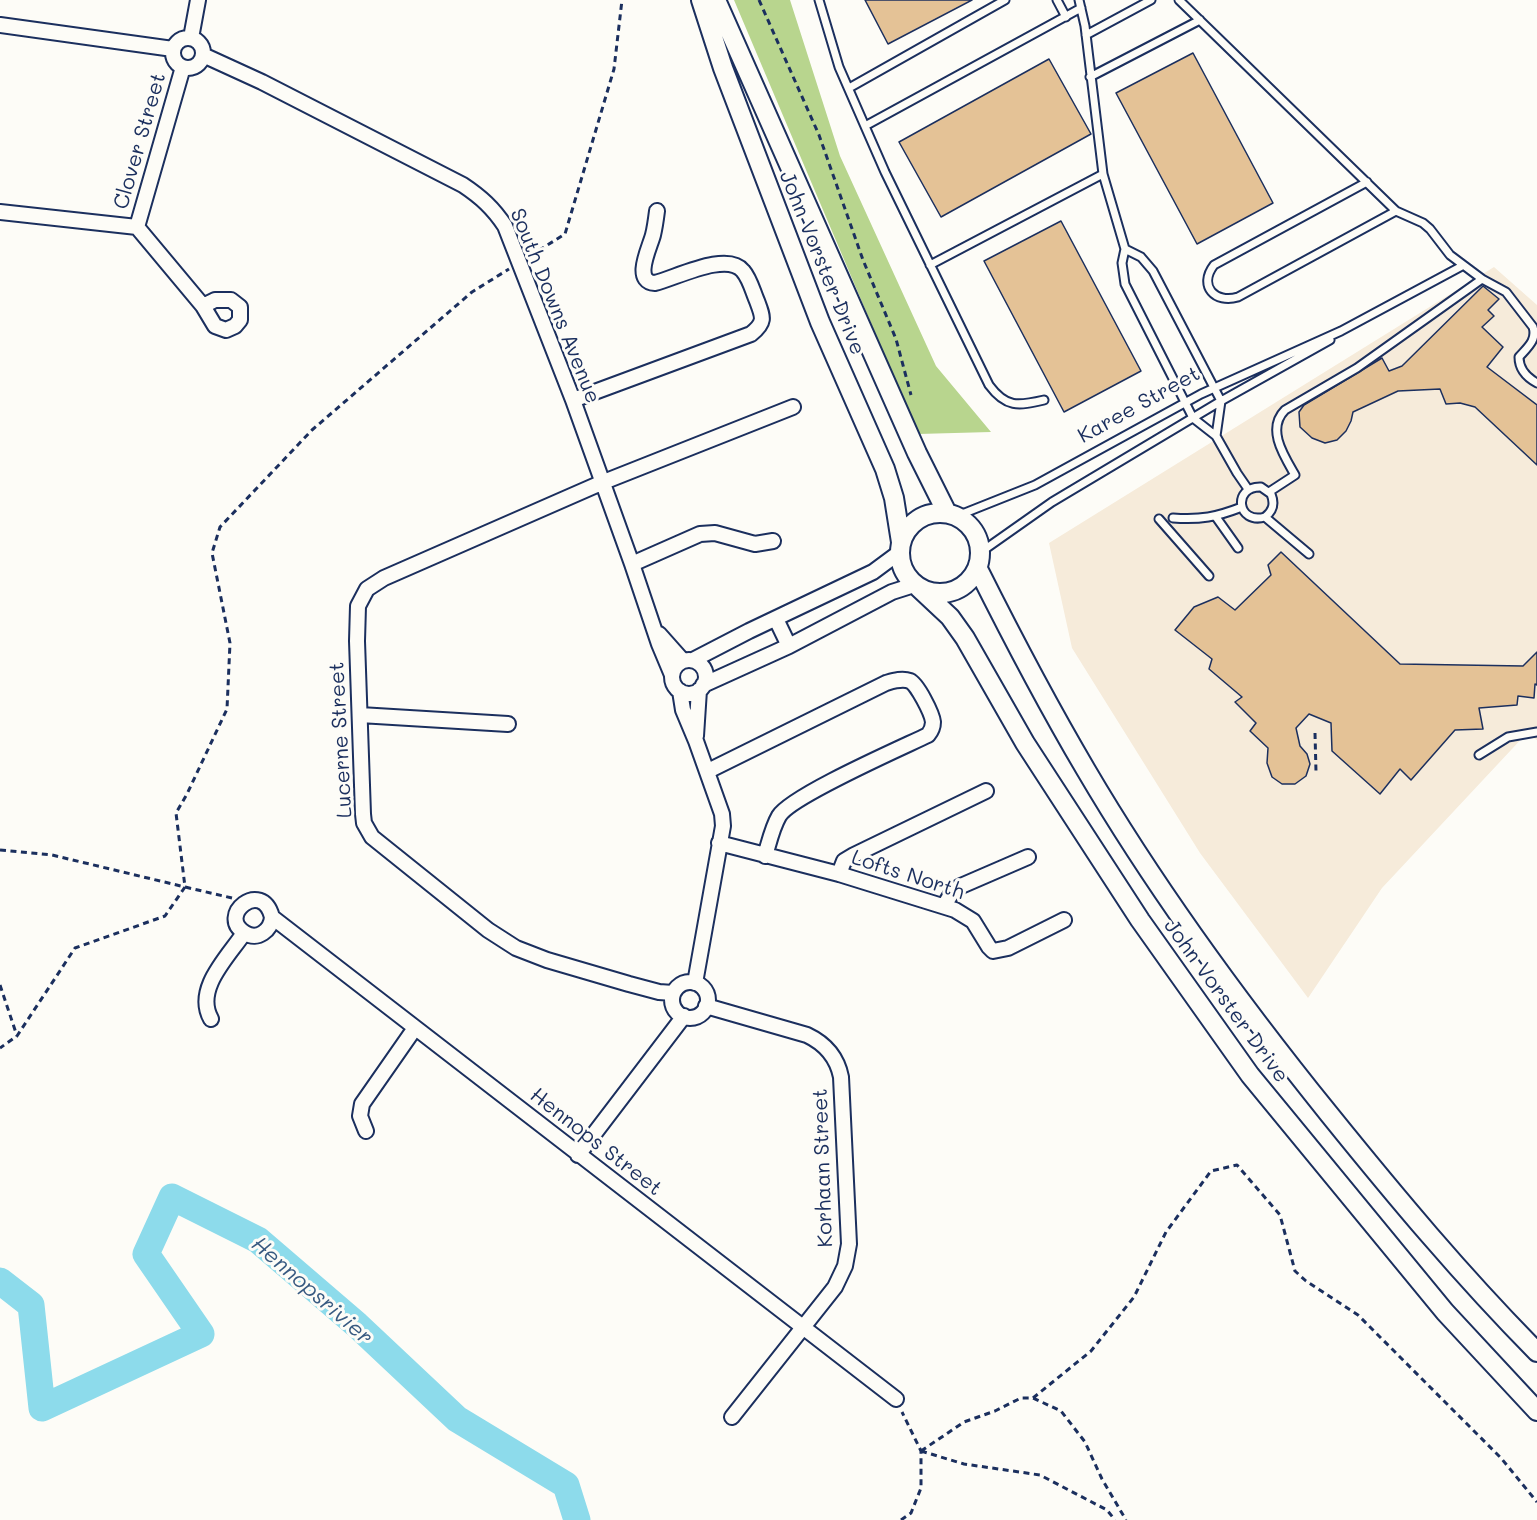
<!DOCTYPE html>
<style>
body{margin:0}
canvas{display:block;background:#fdfcf7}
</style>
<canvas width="1537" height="1520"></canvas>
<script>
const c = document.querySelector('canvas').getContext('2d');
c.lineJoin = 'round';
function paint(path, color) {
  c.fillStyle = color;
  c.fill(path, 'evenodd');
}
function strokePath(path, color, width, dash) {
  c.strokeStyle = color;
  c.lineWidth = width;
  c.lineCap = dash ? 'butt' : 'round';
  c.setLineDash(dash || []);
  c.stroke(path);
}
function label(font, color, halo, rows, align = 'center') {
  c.font = font + ' Mali,sans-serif';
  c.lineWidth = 6;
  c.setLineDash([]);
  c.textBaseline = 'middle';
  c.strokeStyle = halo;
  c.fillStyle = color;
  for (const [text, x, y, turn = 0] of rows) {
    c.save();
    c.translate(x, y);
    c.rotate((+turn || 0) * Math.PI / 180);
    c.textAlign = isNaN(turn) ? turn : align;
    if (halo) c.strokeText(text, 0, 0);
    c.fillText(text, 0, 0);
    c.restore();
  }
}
paint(new Path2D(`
 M 1494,267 L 1537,305 L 1537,740 L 1526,734 L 1382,888 L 1308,998 L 1200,853 L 1072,648 L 1049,543 Z`), '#f6ebda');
paint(new Path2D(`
 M 734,0 L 790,0 L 840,156 L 936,366 L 991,432 L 918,434 Z`), '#b8d58e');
strokePath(new Path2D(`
 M 0,1281 L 31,1305 L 42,1408 L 201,1334 L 146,1254 L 172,1197 L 258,1240 L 357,1325 L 457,1419 L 566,1485 L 577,1520`), '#8ddbeb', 27);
const building = new Path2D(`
 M 865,0 L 972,0 L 888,44 Z
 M 1193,53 L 1273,203 L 1197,244 L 1116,93 Z
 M 1049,59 L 1091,134 L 941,217 L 899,142 Z
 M 1061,221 L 1141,371 L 1064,412 L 984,261 Z
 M 1483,286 L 1499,299 L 1488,310 L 1494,316 L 1482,327 L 1503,347 L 1487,367 L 1537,405 L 1537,465 L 1475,407 L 1460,403 L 1446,404 L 1440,389 L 1398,391 L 1353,412 L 1351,421 L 1346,431 L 1337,440 L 1325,443 L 1312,438 L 1300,427 L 1299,412 L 1304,405 L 1382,358 L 1389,371 L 1402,366 Z
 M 1281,552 L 1400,664 L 1523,666 L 1537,652 L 1537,685 L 1535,684 L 1534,698 L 1518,696 L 1517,705 L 1479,708 L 1483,729 L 1455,730 L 1411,780 L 1400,769 L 1380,794 L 1332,751 L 1331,723 L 1309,714 L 1296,728 L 1300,746 L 1307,754 L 1310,764 L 1306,776 L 1295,784 L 1282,784 L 1272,777 L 1267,763 L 1268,748 L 1250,731 L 1256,723 L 1235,702 L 1242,697 L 1209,669 L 1212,659 L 1175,630 L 1194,607 L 1218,597 L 1235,610 L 1271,575 L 1268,565 Z`);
paint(building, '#e4c296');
strokePath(building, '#1b2f5e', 1.5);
const service = new Path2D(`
 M 819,0 L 839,67 L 885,172 L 989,385 C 1006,408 1018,406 1044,400
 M 1057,0 L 1066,17
 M 1079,0 L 1085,26 L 1103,174 L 1125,249 L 1122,263 L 1125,284 L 1193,418 L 1216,436 L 1237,473 L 1248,489
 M 1179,0 L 1396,211 L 1423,223 L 1430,229 L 1450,255 L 1482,279
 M 1086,35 L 1151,0
 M 1090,77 L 1200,20
 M 849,88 L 1005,0
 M 865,126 L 1081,8
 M 1367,182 L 1214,265 C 1198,286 1215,304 1238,297 L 1396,211
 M 1125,249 L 1141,257 L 1153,271 L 1221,401 L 1216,436
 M 930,265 L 1103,174
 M 1269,492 L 1295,475 C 1284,456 1266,429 1285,410 L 1357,368 L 1482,279 L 1506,292 L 1533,327 C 1537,340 1528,347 1519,357 C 1519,369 1526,377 1537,383
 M 957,516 L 1035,485 L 1201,394 L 1341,331 L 1462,266
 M 1216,517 L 1238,548
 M 1265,517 C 1273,511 1275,504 1271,494 L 1261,487 C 1232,486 1237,525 1265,517 L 1309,554
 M 1173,518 C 1201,520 1216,517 1242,507
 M 1159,519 L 1209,576
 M 981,552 L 1052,502 L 1221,401 L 1330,340
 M 1479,755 L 1508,737 L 1537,732`);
const minor = new Path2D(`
 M 0,25 L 173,49
 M 191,38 L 198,0
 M173 53a15 15 0 1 1 30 0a15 15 0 1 1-30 0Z
 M 203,55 L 262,82 L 463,185 C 481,197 493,208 505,226 L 573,400 L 632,564 L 659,644 L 672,675
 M 0,212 L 137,227 L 203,306 L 215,326 L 226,330 L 235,326 L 240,320 L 240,307 L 231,300 L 215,300 L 203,306
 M 137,227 L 183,67
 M 573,400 L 751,334 C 766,322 763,317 757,301 C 753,292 750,279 743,271 C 727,251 676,278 655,283 C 632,282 650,247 653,235 C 655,227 656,219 657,211
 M 632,564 L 700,534 L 715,533 L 755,544 L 773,541
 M 776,619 L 789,646
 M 659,634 L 683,661
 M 693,660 L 749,631 L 873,572 L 900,552
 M672 677a17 17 0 1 1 34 0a17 17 0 1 1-34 0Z
 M 703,685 L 789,646 L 892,592 L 914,585
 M 680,691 L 683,710 L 696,741 L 722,814 L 723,826 L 695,983
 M 360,715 L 508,724
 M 696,736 L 699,690
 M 708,771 L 886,683 C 893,681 902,678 910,681 C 917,684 932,713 933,722 C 933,727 932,730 928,735 C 901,748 791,796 779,816 C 772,828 769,843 765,856
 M 719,843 L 839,874 L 955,910 L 973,921 L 989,947 L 993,951 L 1008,948 L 1064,920
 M 839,874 L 844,861 L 854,855 L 986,791
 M 944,906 L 953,891 L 961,886 L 1028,857
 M 272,917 C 271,930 258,941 245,933 C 216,916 262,878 272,917 L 896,1399
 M672 1000a18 18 0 1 1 36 0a18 18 0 1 1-36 0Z
 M 673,993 L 659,992 L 629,984 L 547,960 L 516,948 L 488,930 L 372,837 L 364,823 L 363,814 L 357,641 L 358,606 L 367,589 L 384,578 L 601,483 L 793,407
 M 706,1006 L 807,1035 C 826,1044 837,1057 841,1077 L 849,1244 L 845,1266 L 835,1287 L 732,1417
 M 211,1019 C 194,989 228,957 244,933
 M 366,1131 L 360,1116 L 362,1104 L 415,1028
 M 578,1155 L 684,1016`);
const tertiary = new Path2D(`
 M 701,0 L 723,68 L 820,322 L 885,469 L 894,498 L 901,542
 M 716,0 L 917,453 L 947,513
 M900 553a40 40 0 1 1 80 0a40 40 0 1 1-80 0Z
 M 978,569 C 1012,637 1047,704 1086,770 C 1157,891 1241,1005 1329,1114 C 1396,1197 1462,1276 1537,1352
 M 919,588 L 950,617 L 965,638 L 1025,743 L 1140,920 L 1250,1075 L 1445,1312 L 1537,1411`);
strokePath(service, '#1b2f5e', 11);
strokePath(minor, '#1b2f5e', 18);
strokePath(tertiary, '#1b2f5e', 22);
strokePath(new Path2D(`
 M 759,0 L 819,135 L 863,260 L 896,339 L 911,395
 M 530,256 L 565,234 L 614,69 L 622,0
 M 1315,733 L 1316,772
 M 0,850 L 52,855 L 185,887 L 165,916 L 75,948 L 17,1036 L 0,1048
 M 232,898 L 185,887 L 176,813 L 187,794 L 227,709 L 230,643 L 212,553 L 220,527 L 312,430 L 472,292 L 509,269
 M 0,985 L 17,1036
 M 1033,1398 L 1091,1351 L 1134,1297 L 1166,1232 L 1211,1171 L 1237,1165 L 1280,1215 L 1295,1271 L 1306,1281 L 1358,1315 L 1501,1458 L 1537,1502
 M 921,1451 L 964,1422 L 995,1411 L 1021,1398 L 1033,1398 L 1061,1411 L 1085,1442 L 1102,1479 L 1126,1520
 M 921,1451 L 964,1464 L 1040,1475 L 1107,1510 L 1115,1520
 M 901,1520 L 911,1513 L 921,1488 L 921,1451 L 902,1412`), '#1b2f5e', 3, [6, 4.5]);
strokePath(service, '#fdfcf7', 7);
strokePath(minor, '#fdfcf7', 14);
strokePath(tertiary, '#fdfcf7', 18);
label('21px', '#1b2f5e', '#fdfcf7', [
 ["Clover Street",140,141,-74],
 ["John Vorster Drive",822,263,68],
 ["South Downs Avenue",555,306,68],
 ["Karee Street",1139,405,-29],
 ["Lucerne Street",341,740,-93],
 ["Lofts North",908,875,18],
 ["John Vorster Drive",1226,1001,54],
 ["Hennops Street",596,1142,38],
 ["Korhaan Street",823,1168,-92]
]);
label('italic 22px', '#385a81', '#fdfcf7', [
 ["Hennopsrivier",312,1291,41]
]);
</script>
